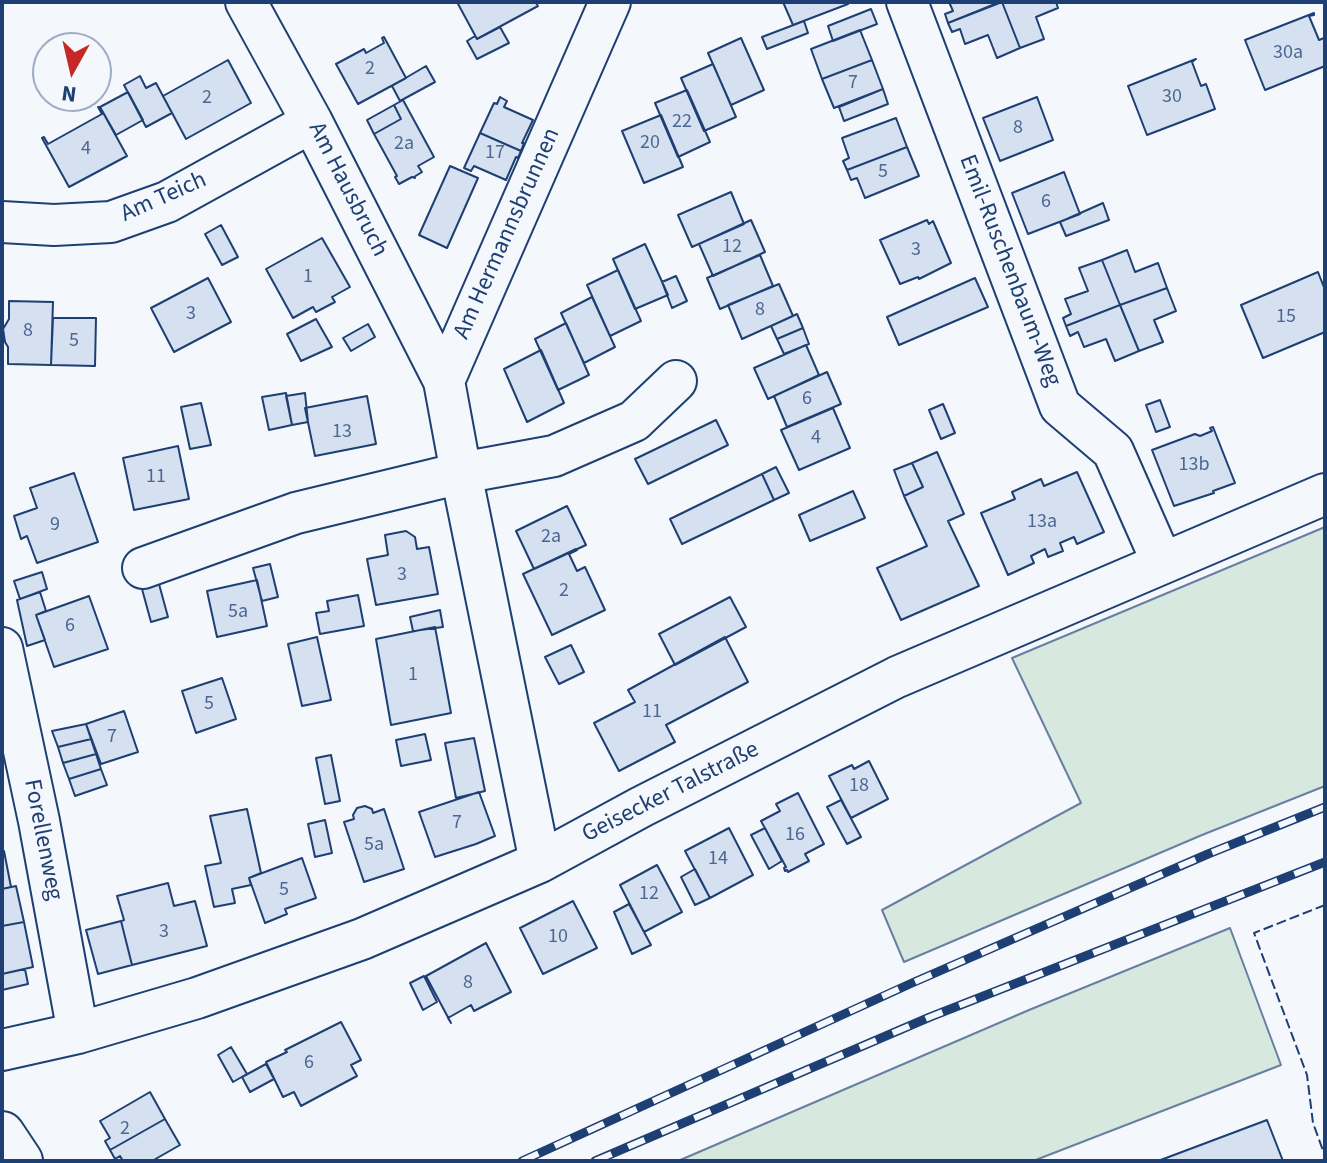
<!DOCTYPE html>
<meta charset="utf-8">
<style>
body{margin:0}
#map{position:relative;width:1327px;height:1163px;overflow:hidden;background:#f4f7fb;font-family:"Source Sans 3",sans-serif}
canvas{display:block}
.frame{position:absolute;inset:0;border:4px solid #1d3f73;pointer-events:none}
.north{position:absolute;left:32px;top:32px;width:80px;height:80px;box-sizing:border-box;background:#f4f7fb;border:2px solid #9eadc5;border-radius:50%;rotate:188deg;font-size:22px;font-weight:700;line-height:32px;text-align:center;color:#1d3f73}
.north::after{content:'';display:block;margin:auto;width:28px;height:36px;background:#c62828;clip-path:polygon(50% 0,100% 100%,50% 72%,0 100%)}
</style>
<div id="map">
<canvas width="1327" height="1163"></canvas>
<div class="frame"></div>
<div class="north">N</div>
</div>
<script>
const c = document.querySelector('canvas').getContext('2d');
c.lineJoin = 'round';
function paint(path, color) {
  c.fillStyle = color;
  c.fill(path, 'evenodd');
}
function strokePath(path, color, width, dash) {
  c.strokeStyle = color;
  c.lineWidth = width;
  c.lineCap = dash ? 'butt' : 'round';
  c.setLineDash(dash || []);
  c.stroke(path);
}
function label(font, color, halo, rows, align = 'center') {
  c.font = font + ' "Source Sans 3",sans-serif';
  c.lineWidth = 6;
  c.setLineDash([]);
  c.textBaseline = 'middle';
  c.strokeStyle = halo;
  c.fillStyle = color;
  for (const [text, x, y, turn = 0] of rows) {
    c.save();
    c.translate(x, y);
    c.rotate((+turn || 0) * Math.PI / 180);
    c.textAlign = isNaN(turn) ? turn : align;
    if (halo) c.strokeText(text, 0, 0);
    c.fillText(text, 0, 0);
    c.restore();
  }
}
const green = new Path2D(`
 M 1325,527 L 1325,786 L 1202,835 L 904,962 L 882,910 L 1081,803 L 1012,658 Z
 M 1230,928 L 1281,1065 L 1033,1161 L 678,1161 L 1029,1010 Z`);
paint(green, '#d7e8df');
strokePath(green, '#687fa3', 2);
const building = new Path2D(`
 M 457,2 L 535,2 L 538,6 L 477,39 Z
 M 783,2 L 847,2 L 848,4 L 793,25 Z
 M 949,2 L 1000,2 L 948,23 L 945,14 L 953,11 Z
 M 1002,2 L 1020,48 L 997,58 L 988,35 L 965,44 L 960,29 L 952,32 L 948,23 Z
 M 1002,2 L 1056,2 L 1058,8 L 1036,17 L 1044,39 L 1020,48 Z
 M 871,9 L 877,24 L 833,41 L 828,26 Z
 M 1314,13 L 1314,15 L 1309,16 L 1319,40 L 1324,38 L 1325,41 L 1325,66 L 1265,90 L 1245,40 Z
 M 804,21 L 808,33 L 767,49 L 762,37 Z
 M 500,27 L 509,43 L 477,59 L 467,41 L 475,36 L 477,39 Z
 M 860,30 L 872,60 L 822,79 L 811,49 Z
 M 384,37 L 406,78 L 358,104 L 336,64 L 364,49 L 366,53 L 384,43 L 382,38 Z
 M 741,38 L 764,90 L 731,105 L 708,53 Z
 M 1196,59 L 1192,62 L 1201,86 L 1206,84 L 1215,109 L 1147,135 L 1128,86 Z
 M 228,60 L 251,103 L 186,139 L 163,96 Z
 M 872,60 L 883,89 L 834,108 L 822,79 Z
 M 713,64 L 736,117 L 704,131 L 681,78 Z
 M 426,66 L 435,82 L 400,101 L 392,86 Z
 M 140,76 L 146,88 L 156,83 L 172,113 L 146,127 L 124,85 Z
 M 883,89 L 888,104 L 844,121 L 839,107 Z
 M 687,90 L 710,142 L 678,157 L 655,103 Z
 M 128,92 L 143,120 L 116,135 L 100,107 Z
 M 500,97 L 507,101 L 504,107 L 533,120 L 522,143 L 524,143 L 521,151 L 480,133 L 494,103 L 497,104 Z
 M 1037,97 L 1053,140 L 1000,161 L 983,118 Z
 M 403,100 L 434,157 L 418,166 L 422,172 L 414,177 L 415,178 L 412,177 L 399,184 L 395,177 L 397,176 L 374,134 L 401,119 L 394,105 Z
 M 394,105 L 401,119 L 374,134 L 367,120 Z
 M 98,107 L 100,107 L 127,156 L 69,187 L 42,138 L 44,137 L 48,144 L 102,114 Z
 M 661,115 L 683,167 L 644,183 L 622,131 Z
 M 896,118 L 907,147 L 847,170 L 843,161 L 849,158 L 842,138 Z
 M 480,133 L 521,151 L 518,158 L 516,157 L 506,180 L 474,166 L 471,171 L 464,168 Z
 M 907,147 L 919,176 L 865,198 L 857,178 L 851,180 L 847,170 Z
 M 450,166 L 478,178 L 447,248 L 419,235 Z
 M 1064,172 L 1080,214 L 1028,234 L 1012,193 Z
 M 731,192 L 744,224 L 692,247 L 678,215 Z
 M 1103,203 L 1109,220 L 1066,236 L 1060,222 Z
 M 751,220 L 765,252 L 713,276 L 699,244 Z
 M 927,220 L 929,224 L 933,221 L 951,263 L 919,279 L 918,277 L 900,284 L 880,240 Z
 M 221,225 L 238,257 L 222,265 L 205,234 Z
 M 322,238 L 350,287 L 332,297 L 335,302 L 316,312 L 313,307 L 293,318 L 266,269 Z
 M 645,244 L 668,295 L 635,309 L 613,259 Z
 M 1127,250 L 1135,272 L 1158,263 L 1167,288 L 1120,305 L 1102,260 Z
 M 760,255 L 773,286 L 720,309 L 707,278 Z
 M 1102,260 L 1120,305 L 1066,326 L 1063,318 L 1071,314 L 1065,299 L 1088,291 L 1079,268 Z
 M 618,270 L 641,321 L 610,336 L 587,285 Z
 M 1318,272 L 1325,290 L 1325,332 L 1263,358 L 1241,305 Z
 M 676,276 L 687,301 L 672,308 L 662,282 Z
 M 208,278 L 231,322 L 174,352 L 151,308 Z
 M 975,278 L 988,307 L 899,345 L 887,317 Z
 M 779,284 L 793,316 L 742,339 L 728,305 Z
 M 1167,288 L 1176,311 L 1154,320 L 1163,342 L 1139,351 L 1120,305 Z
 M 592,297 L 615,347 L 584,363 L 561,313 Z
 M 9,301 L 53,302 L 51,365 L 8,364 L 8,347 L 5,342 L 3,329 L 9,319 Z
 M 1120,305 L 1139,351 L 1115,361 L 1106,339 L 1084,347 L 1078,332 L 1070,336 L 1066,326 Z
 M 797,314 L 803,328 L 777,339 L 771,326 Z
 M 53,318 L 96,318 L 95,366 L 51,365 Z
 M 316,319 L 332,347 L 301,361 L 287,334 Z
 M 566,323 L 589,375 L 558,390 L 535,339 Z
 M 368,324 L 375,337 L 351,351 L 343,338 Z
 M 803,328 L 809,344 L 784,354 L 777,339 Z
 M 806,345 L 819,375 L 768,399 L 754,368 Z
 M 541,350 L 564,403 L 527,422 L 504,369 Z
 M 827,372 L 841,404 L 787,427 L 774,396 Z
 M 286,393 L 292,425 L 269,430 L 262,397 Z
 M 305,393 L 308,422 L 292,425 L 286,396 Z
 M 367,396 L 376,444 L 315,456 L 305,408 Z
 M 1160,400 L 1170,427 L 1156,432 L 1146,405 Z
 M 201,403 L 211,445 L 190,449 L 181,407 Z
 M 943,404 L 955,433 L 941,439 L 929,410 Z
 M 833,408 L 850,448 L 799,470 L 781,430 Z
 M 716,420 L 728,445 L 648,484 L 635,459 Z
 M 1213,427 L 1235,483 L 1213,491 L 1214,493 L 1174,506 L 1152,450 L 1195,434 L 1200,436 L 1212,431 L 1210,428 Z
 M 178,446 L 189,499 L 134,510 L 123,458 Z
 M 937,452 L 964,514 L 948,521 L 979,586 L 901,620 L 877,568 L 927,546 L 904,496 L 923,487 L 912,463 Z
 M 912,463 L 923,487 L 904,496 L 894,470 Z
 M 776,467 L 789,493 L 774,500 L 762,474 Z
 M 1077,472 L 1104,532 L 1077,544 L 1074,537 L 1060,543 L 1063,551 L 1048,557 L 1045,549 L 1031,556 L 1034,563 L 1008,575 L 981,513 L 1015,499 L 1012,492 L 1041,479 L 1044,486 Z
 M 74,473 L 98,542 L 37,563 L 27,536 L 21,539 L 14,516 L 37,508 L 30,488 Z
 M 762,474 L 774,500 L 682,544 L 670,519 Z
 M 853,491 L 865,518 L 810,541 L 799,515 Z
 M 567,506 L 586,545 L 534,569 L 516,531 Z
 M 406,531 L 415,537 L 417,549 L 429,547 L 438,594 L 376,605 L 367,559 L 388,555 L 385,535 Z
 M 576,549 L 577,550 L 569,554 L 577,571 L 585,567 L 605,610 L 552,635 L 523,574 Z
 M 270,564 L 278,597 L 262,601 L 253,568 Z
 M 42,572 L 47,589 L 20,599 L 14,581 Z
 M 257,580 L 267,626 L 217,637 L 207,591 Z
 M 159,584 L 168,617 L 151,622 L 142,589 Z
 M 40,592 L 46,611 L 36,615 L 45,640 L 27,646 L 17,600 Z
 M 358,595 L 364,626 L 320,634 L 316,613 L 329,611 L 327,601 Z
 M 89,596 L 108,649 L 54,667 L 36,615 Z
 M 730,597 L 746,627 L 675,665 L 659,634 Z
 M 440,610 L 443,627 L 413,631 L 410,617 Z
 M 435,627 L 451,713 L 391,725 L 376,639 Z
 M 317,637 L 331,700 L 302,706 L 288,644 Z
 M 725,637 L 748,682 L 666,725 L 675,742 L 619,771 L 594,723 L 635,702 L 628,690 Z
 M 571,645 L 584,672 L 559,684 L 545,657 Z
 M 222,678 L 236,719 L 196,733 L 182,691 Z
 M 124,711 L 138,752 L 101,764 L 86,724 Z
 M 86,724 L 91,739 L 58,747 L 52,731 Z
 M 425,734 L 431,760 L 401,766 L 396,740 Z
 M 474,738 L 485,791 L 456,798 L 445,743 Z
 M 91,739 L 96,754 L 63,763 L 58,747 Z
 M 96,754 L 101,769 L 69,779 L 63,763 Z
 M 331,755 L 340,801 L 325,804 L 316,758 Z
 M 869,761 L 888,799 L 851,818 L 829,776 L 852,765 L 854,769 Z
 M 101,769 L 107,785 L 75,796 L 69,779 Z
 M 479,792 L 495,836 L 476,844 L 435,857 L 419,812 Z
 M 798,793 L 824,844 L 805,854 L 809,861 L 788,872 L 787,870 L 785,871 L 784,868 L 786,867 L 761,821 L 780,811 L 776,804 Z
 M 841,800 L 861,837 L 847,844 L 827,807 Z
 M 365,806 L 372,809 L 373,813 L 384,809 L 404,869 L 364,882 L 344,822 L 354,819 L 353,815 L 357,808 Z
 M 247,809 L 261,873 L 249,878 L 251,885 L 232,889 L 235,903 L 214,907 L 205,866 L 221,863 L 210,816 Z
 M 325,820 L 332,853 L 315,857 L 308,824 Z
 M 729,828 L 753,875 L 710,898 L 685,851 Z
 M 765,828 L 782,861 L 769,869 L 751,835 Z
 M 4,851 L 11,887 L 2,889 L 2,852 Z
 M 302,858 L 316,898 L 285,909 L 287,914 L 265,923 L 249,878 Z
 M 657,865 L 682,912 L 644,932 L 620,885 Z
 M 695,869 L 710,898 L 695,905 L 681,877 Z
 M 168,883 L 174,906 L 195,901 L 207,946 L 132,965 L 121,921 L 124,920 L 117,896 Z
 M 16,886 L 24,922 L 2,926 L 2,889 Z
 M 573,901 L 597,948 L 543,974 L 520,928 Z
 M 629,904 L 651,945 L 632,954 L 614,912 Z
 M 121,921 L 132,965 L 98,974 L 86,930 Z
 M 24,922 L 33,967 L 2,974 L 2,926 Z
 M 486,943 L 511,992 L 474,1011 L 471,1005 L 448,1018 L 451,1023 L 426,976 Z
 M 25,969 L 28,984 L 2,990 L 2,974 Z
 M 424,976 L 437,1002 L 423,1010 L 410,983 Z
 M 341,1022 L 361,1060 L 351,1065 L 357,1076 L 301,1106 L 294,1092 L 283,1097 L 266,1062 L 287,1052 L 285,1050 Z
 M 231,1047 L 247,1074 L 233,1082 L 218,1055 Z
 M 266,1064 L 274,1079 L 250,1092 L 242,1077 Z
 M 150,1092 L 165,1119 L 110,1150 L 105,1141 L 110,1138 L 100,1121 Z
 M 165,1119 L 180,1145 L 152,1161 L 123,1161 L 120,1156 L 115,1159 L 110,1150 Z
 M 1267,1120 L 1283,1161 L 1158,1161 Z`);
paint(building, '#d5e0f0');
strokePath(building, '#1d3f73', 2);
const minor = new Path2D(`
 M 246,2 L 312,122 L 444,381
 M 907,2 L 1060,406 L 1113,451 L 1162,562
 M 2,222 L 54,225 L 111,222 L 167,202 L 312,122
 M 143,568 L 296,513 L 461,473 L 554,456 L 634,421 L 676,381
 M 2,648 L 39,821 L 78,1033
 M 540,862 L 461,473 L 444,381 L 610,2
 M 2,1050 L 78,1033 L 197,998 L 362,939 L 540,862 L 641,807 L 897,677 L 1325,494`);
const major = new Path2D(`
 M 2,1134 L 20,1161`);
strokePath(minor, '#1d3f73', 44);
strokePath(major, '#1d3f73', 48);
strokePath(minor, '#f4f7fb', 40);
strokePath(major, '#f4f7fb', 44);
const rail = new Path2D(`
 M 522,1161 L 912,983 L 1208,854 L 1325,807
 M 595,1161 L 930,1017 L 1325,862`);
strokePath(rail, '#1d3f73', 9);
strokePath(rail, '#f4f7fb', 6, [18]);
strokePath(new Path2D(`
 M 1325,905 L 1254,933 L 1307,1075 L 1313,1123 L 1325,1156`), '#1d3f73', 2, [10, 4]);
label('20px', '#4b6792', null, [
 ["30a",1288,54],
 ["2",370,70],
 ["7",853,84],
 ["30",1172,98],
 ["2",207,99],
 ["22",682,123],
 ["8",1018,129],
 ["20",650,144],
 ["2a",404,145],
 ["4",86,150],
 ["17",495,154],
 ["5",883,173],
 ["6",1046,203],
 ["12",732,248],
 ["3",916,251],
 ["1",308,278],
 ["8",760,311],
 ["3",191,315],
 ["15",1286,318],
 ["8",28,332],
 ["5",74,342],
 ["6",807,400],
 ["13",342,433],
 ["4",816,439],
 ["13b",1194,466],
 ["11",156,478],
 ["13a",1042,523],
 ["9",55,526],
 ["2a",551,538],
 ["3",402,576],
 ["2",564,592],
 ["5a",238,613],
 ["6",70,627],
 ["1",413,676],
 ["5",209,705],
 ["11",652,713],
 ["7",112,738],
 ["18",859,787],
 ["7",457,824],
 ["16",795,836],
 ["5a",374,846],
 ["14",718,860],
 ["5",284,891],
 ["12",649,895],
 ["3",164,933],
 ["10",558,938],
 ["8",468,984],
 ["6",309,1064],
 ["2",125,1130]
]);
label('24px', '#1d3f73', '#f4f7fb', [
 ["Am Hausbruch",347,190,63],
 ["Am Teich",164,198,-24],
 ["Am Hermannsbrunnen",508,234,-66],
 ["Emil-Ruschenbaum-Weg",1009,271,69],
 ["Geisecker Talstraße",671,793,-27],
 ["Forellenweg",42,840,79]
]);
</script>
